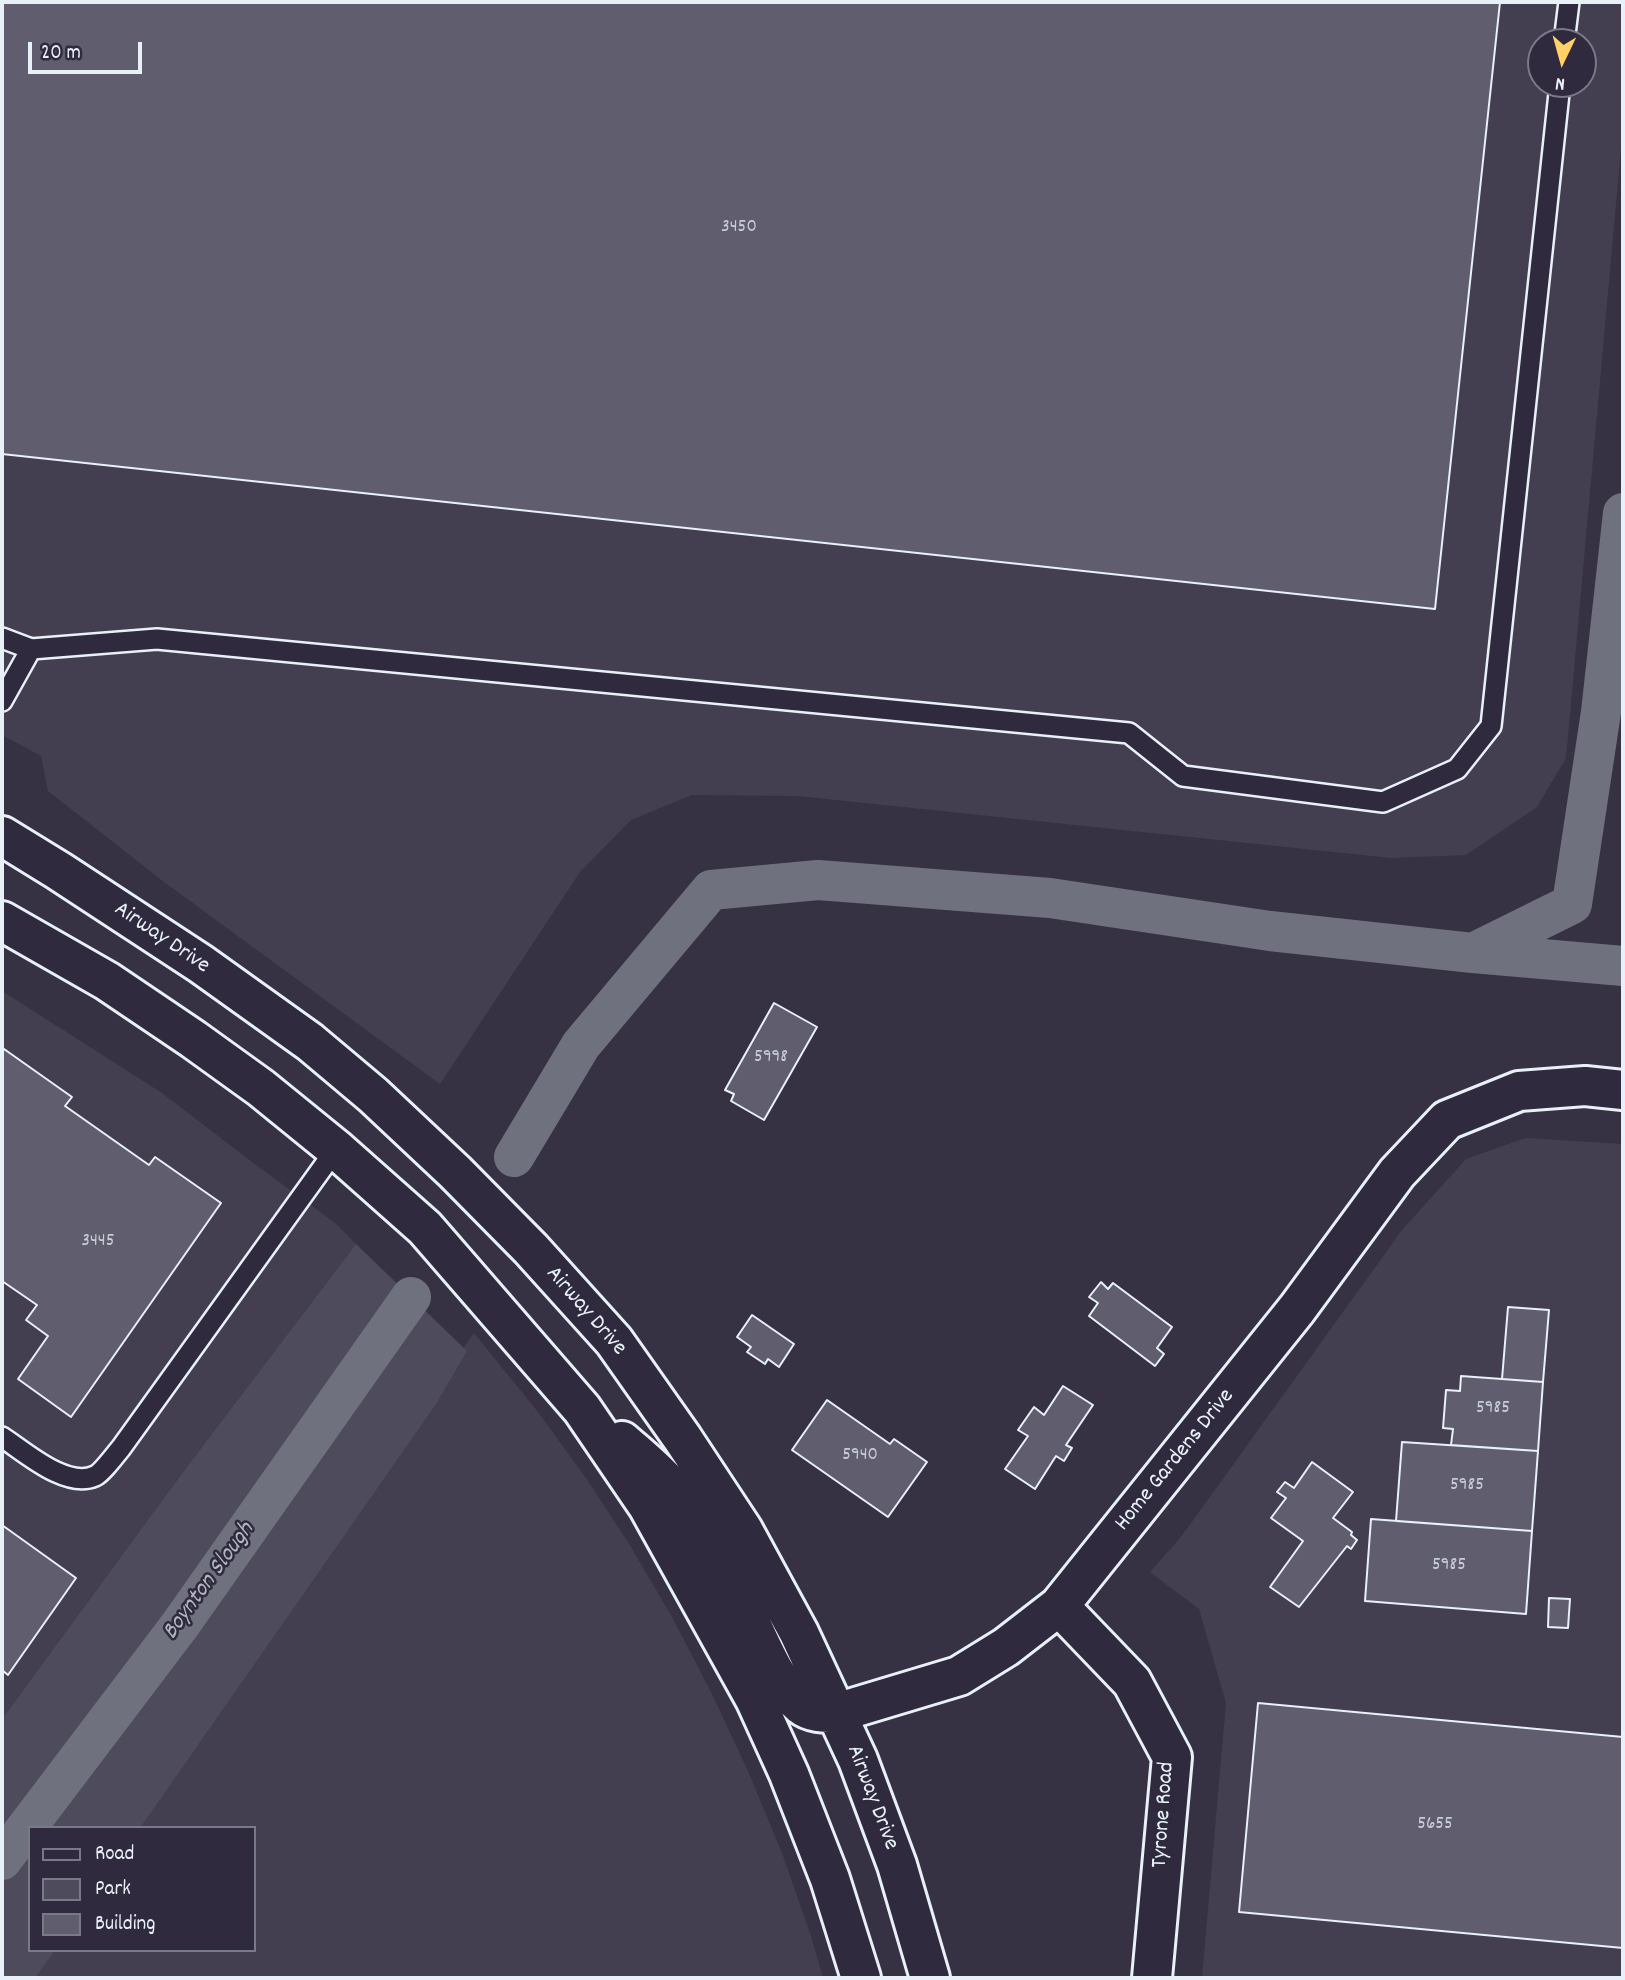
<!DOCTYPE html>
<style>
body{margin:0}
#map{position:relative;width:1625px;height:1980px;overflow:hidden;background:#363244;font-family:Dekko,sans-serif}
canvas{display:block}
.frame{position:absolute;inset:0;border:4px solid #e8f1f8;pointer-events:none}
.legend{position:absolute;left:28px;top:1826px;width:228px;height:126px;box-sizing:border-box;background:#2f2a3d;border:2px solid #797a88;margin:0;padding:9px 12px;list-style:none;font-size:21px;color:#e8f1f8}
.legend li{display:flex;align-items:center;gap:14px;height:35px}
.legend b{width:35px;border:2px solid #797a88}
.north{position:absolute;left:1527px;top:28px;width:70px;height:70px;box-sizing:border-box;background:#2f2a3d;border:2px solid #797a88;border-radius:50%;rotate:185deg;font-size:19px;font-weight:700;line-height:28px;text-align:center;color:#e8f1f8}
.north::after{content:'';display:block;margin:auto;width:24px;height:32px;background:#ffd166;clip-path:polygon(50% 0,100% 100%,50% 72%,0 100%)}
.scale{position:absolute;left:28px;top:42px;width:114px;height:32px;box-sizing:border-box;border:4px solid #e8f1f8;border-top:0;padding-left:9px;font-size:21px;line-height:24px;white-space:nowrap;color:#e8f1f8;-webkit-text-stroke:5px #2f2a3d;paint-order:stroke}
</style>
<div id="map">
<canvas width="1625" height="1980"></canvas>
<div class="frame"></div>
<ul class="legend">
<li><b style="height:9px;background:#2f2a3d"></b>Road</li>
<li><b style="height:19px;background:#4d4b5c"></b>Park</li>
<li><b style="height:19px;background:#605e6e"></b>Building</li>
</ul>
<div class="north">N</div>
<div class="scale">20 m</div>
</div>
<script>
const c = document.querySelector('canvas').getContext('2d');
c.lineJoin = 'round';
function paint(path, color) {
  c.fillStyle = color;
  c.fill(path, 'evenodd');
}
function strokePath(path, color, width, dash) {
  c.strokeStyle = color;
  c.lineWidth = width;
  c.lineCap = dash ? 'butt' : 'round';
  c.setLineDash(dash || []);
  c.stroke(path);
}
function label(font, color, halo, rows, align = 'center') {
  c.font = font + ' Dekko,sans-serif';
  c.lineWidth = 5;
  c.setLineDash([]);
  c.textBaseline = 'middle';
  c.strokeStyle = halo;
  c.fillStyle = color;
  for (const [text, x, y, turn = 0] of rows) {
    c.save();
    c.translate(x, y);
    c.rotate((+turn || 0) * Math.PI / 180);
    c.textAlign = isNaN(turn) ? turn : align;
    if (halo) c.strokeText(text, 0, 0);
    c.fillText(text, 0, 0);
    c.restore();
  }
}
paint(new Path2D(`
 M 2,2 L 1623,2 L 1623,126 L 1566,758 L 1537,807 L 1466,855 L 1391,858 L 798,796 L 692,795 L 631,820 L 580,872 L 440,1084 L 164,882 L 48,791 L 41,756 L 2,735 ZM 1541,42 L 1583,42 L 1583,84 L 1541,84 Z
 M 2,991 L 162,1093 L 252,1162 L 335,1223 L 356,1244 L 183,1472 L 2,1719 Z
 M 1525,1138 L 1623,1144 L 1623,1978 L 1202,1978 L 1226,1703 L 1199,1609 L 1150,1572 L 1181,1537 L 1402,1230 L 1466,1159 Z
 M 474,1333 L 538,1412 L 586,1478 L 631,1547 L 672,1617 L 712,1694 L 748,1771 L 782,1853 L 811,1936 L 823,1978 L 2,1978 L 30,1950 L 254,1950 L 254,1828 L 101,1828 L 432,1393 Z`), '#433f51');
paint(new Path2D(`
 M 356,1244 L 467,1351 L 436,1404 L 140,1828 L 30,1828 L 30,1950 L 55,1950 L 35,1978 L 2,1978 L 2,1719 L 183,1472 Z`), '#4d4b5c');
strokePath(new Path2D(`
 M 1473,953 L 1623,966
 M 514,1157 L 581,1045 L 711,890 L 818,880 L 1050,898 L 1270,931 L 1473,953 L 1572,904 L 1601,712 L 1623,513
 M 2,1860 L 180,1625 L 411,1297`), '#70717f', 40);
const building = new Path2D(`
 M 2,2 L 1500,2 L 1435,609 L 2,454 Z
 M 774,1003 L 817,1027 L 764,1120 L 731,1101 L 734,1094 L 725,1090 Z
 M 4,1049 L 72,1097 L 65,1106 L 149,1165 L 155,1157 L 221,1203 L 71,1417 L 18,1379 L 48,1336 L 26,1320 L 37,1305 L 2,1281 L 2,1053 Z
 M 1101,1282 L 1108,1289 L 1113,1283 L 1172,1327 L 1157,1348 L 1164,1354 L 1155,1366 L 1089,1316 L 1098,1303 L 1089,1297 Z
 M 1508,1307 L 1549,1310 L 1543,1382 L 1502,1379 Z
 M 752,1315 L 794,1344 L 779,1367 L 768,1359 L 765,1364 L 747,1352 L 751,1347 L 737,1337 Z
 M 1461,1376 L 1543,1382 L 1538,1451 L 1451,1445 L 1453,1429 L 1443,1428 L 1446,1390 L 1460,1391 Z
 M 1063,1386 L 1093,1405 L 1066,1445 L 1072,1448 L 1064,1461 L 1056,1456 L 1035,1489 L 1005,1469 L 1028,1436 L 1018,1430 L 1034,1407 L 1044,1415 Z
 M 827,1400 L 890,1444 L 894,1439 L 927,1462 L 888,1517 L 792,1450 Z
 M 1402,1442 L 1538,1451 L 1532,1531 L 1396,1521 Z
 M 1312,1462 L 1353,1492 L 1333,1518 L 1352,1532 L 1351,1535 L 1357,1540 L 1351,1549 L 1347,1546 L 1299,1607 L 1270,1587 L 1303,1541 L 1271,1518 L 1286,1498 L 1277,1492 L 1285,1482 L 1294,1488 Z
 M 1371,1519 L 1532,1531 L 1526,1614 L 1365,1601 Z
 M 2,1525 L 76,1578 L 8,1675 L 2,1670 Z
 M 1549,1598 L 1570,1599 L 1568,1628 L 1548,1627 Z
 M 1258,1703 L 1623,1737 L 1623,1948 L 1239,1912 Z`);
paint(building, '#605e6e');
strokePath(building, '#e8f1f8', 2);
const lane = new Path2D(`
 M 1564,42 L 1569,2
 M 2,638 L 31,649
 M 2,701 L 31,649 L 157,639 L 1129,733 L 1183,776 L 1383,802 L 1457,769 L 1491,726 L 1560,84
 M 2,1437 C 25,1452 66,1489 95,1476 C 102,1473 115,1455 121,1448 L 336,1149`);
const street = new Path2D(`
 M 1059,1606 L 1132,1682 L 1172,1757 L 1152,1978
 M 836,1713 L 959,1676 L 1006,1647 L 1059,1606 L 1297,1309 L 1397,1173 L 1447,1120 L 1519,1091 L 1585,1086 L 1623,1090`);
const secondary = new Path2D(`
 M 2,836 L 59,871 L 201,964 L 310,1042 L 373,1095 L 455,1172 L 531,1249 L 614,1341 L 683,1439 L 743,1530 L 799,1633 L 858,1760 L 897,1865 L 930,1978
 M 2,921 L 107,981 L 193,1039 L 261,1088 L 336,1149 L 425,1228 L 582,1409 L 648,1506 L 755,1699 L 789,1774 L 830,1879 L 861,1978
 M 622,1441 C 639,1456 658,1471 673,1489 C 698,1520 718,1559 737,1594 C 754,1626 773,1683 801,1705 C 811,1713 824,1713 836,1713`);
strokePath(lane, '#e8f1f8', 24);
strokePath(street, '#e8f1f8', 44);
strokePath(secondary, '#e8f1f8', 44);
strokePath(lane, '#2f2a3d', 19);
strokePath(street, '#2f2a3d', 38);
strokePath(secondary, '#2f2a3d', 38);
label('19px', '#c6ccd6', null, [
 ["3450",739,228],
 ["5998",771,1058],
 ["3445",98,1242],
 ["5985",1493,1409],
 ["5940",860,1456],
 ["5985",1467,1486],
 ["5985",1449,1566],
 ["5655",1435,1825]
]);
label('23px', '#e8f1f8', '#2f2a3d', [
 ["Airway Drive",161,939,34],
 ["Airway Drive",585,1312,49],
 ["Home Gardens Drive",1176,1461,-51],
 ["Airway Drive",871,1798,69],
 ["Tyrone Road",1165,1815,-86]
]);
label('italic 24px', '#b2b7c2', '#2f2a3d', [
 ["Boynton Slough",210,1582,-54]
]);
</script>
